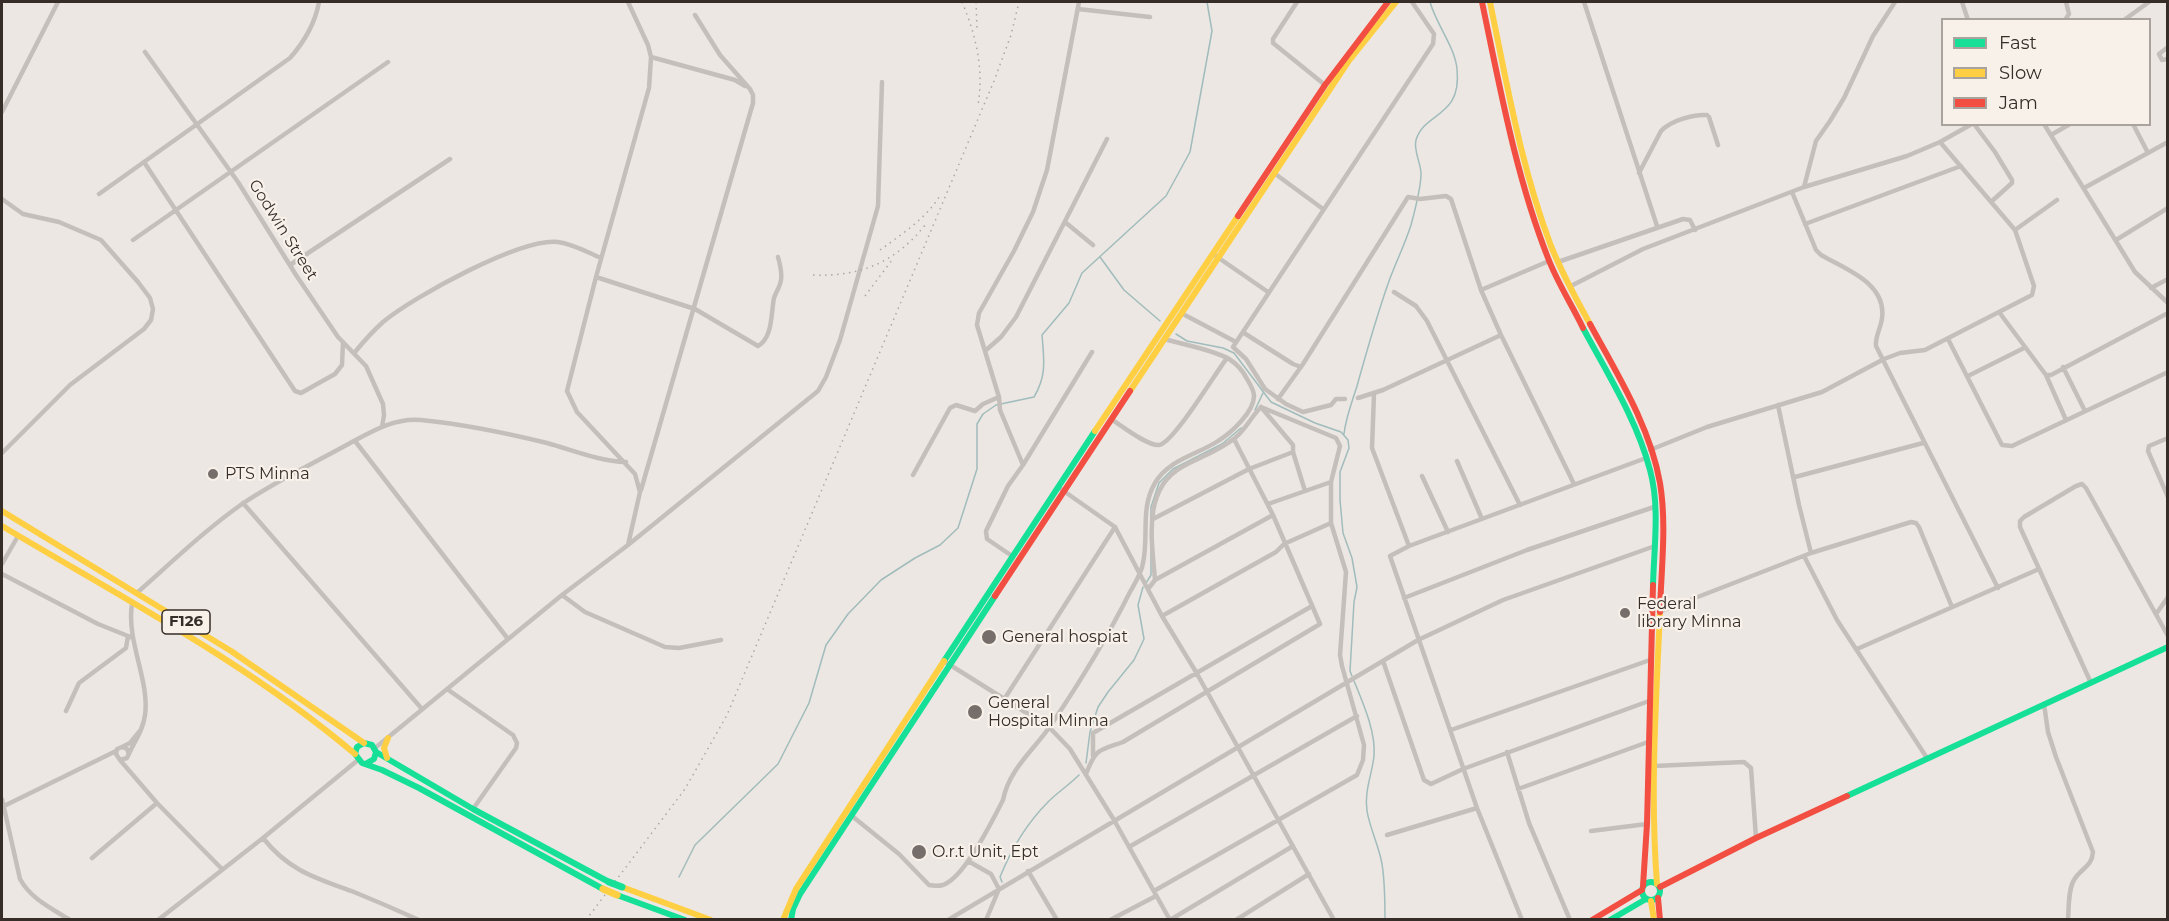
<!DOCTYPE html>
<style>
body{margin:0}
#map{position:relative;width:2169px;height:921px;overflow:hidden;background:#ece7e2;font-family:Montserrat,sans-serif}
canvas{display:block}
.frame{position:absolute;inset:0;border:3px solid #362d29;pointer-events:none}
.legend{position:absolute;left:1941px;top:18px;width:210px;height:108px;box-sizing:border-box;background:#f8f1ea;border:2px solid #aaa39d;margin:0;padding:8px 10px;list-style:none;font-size:18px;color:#362d29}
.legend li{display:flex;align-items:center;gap:12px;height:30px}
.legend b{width:30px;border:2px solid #aaa39d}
</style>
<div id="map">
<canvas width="2169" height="921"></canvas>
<div class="frame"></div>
<ul class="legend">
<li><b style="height:8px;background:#16e098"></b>Fast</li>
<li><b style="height:8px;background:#ffcf43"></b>Slow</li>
<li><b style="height:8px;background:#f24e42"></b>Jam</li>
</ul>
</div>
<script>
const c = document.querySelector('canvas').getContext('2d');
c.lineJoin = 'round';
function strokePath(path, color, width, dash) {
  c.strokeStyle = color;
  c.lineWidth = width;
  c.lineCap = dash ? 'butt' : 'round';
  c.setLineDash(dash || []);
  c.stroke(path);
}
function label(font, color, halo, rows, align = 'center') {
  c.font = font + ' Montserrat,sans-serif';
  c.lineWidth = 4.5;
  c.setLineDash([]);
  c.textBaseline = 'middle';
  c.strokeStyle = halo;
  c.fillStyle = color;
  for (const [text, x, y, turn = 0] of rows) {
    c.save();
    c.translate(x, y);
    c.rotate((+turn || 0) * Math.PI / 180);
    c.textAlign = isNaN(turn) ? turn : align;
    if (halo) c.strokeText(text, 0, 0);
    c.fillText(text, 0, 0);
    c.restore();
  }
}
strokePath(new Path2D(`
 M 1100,257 L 1124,290 L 1160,321
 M 1176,334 L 1187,341 L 1223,348 L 1234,353 L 1271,402 L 1315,423 L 1341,432 L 1348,440 L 1349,448 L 1340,472 L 1340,500 L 1343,533 L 1352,558 L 1357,587 L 1354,602 L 1350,671 L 1352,676
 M 1255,410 L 1263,393
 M 1344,434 C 1346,417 1352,402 1357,386 C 1367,350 1377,315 1389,281 C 1396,262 1405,244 1411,225 C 1415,210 1420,192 1421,176 C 1422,164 1413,152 1416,140 C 1425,111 1462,118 1457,69 C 1455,47 1436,24 1430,2
 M 1146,583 L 1151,575 L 1151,507 L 1159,483 L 1173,469 L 1222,444 L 1241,428
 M 1354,681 C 1363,703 1376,732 1374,756 C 1372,775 1364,791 1367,811 C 1370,829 1379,846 1382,864 C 1385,882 1385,901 1385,920
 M 1086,763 L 1090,732 L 1098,707 L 1108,692 L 1134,660 L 1144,639 L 1138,605 L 1143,587
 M 679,877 L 695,845 L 778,764 L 809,703 L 826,645 L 848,614 L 881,580 L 915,558 L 940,545 L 958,528 L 977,469 L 977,424 L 983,414 L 996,405 L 1034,397 C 1047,375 1044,360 1042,335 L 1069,303 L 1082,273 L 1166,196 L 1190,152 L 1212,31 L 1207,2
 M 1002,882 L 1000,877 C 1011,850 1027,823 1048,802 C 1058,792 1069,785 1079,775`), '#a0bcbc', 1.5);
strokePath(new Path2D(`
 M 628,2 L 648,45 L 651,57 L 649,88 L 596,277 L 567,391 L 577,412 L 635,474 L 640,492 L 628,545
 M 1297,2 L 1273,39 L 1273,43 L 1325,85
 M 1584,2 L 1657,226
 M 1962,2 L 1968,20
 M 1078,9 L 1150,17
 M 2065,20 L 2069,14 L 2066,2
 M 2124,20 L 2149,2
 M 2168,47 L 2159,54 L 2162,60 L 2168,59
 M 145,52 L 238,182 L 296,275 L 338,337 L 366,366 L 383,404 L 384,415 L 382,427
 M 651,57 L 735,80 L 745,86
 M 2,112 L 58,2
 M 1974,124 L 1995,152 L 2012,180 L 2012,183 L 1992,201
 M 2044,124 L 2135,272 L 2168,303
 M 2133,124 L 2148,153
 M 2051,135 L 2070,124
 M 144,162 L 295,391 L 301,393 L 335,374 L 342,365 L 343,342
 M 1274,173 L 1323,209
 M 1639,173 L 1661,131 C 1670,121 1693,114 1707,115 L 1709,117 L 1718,145
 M 1804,187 L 1816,141 L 1830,121 L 1844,98 L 1873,36 L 1895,2
 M 2084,188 L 2168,142
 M 1792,192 L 1816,250 L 1821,255 C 1845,269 1887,283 1882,318 C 1881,328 1875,336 1876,346 L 1998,588
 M 99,194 L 290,58 C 305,41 315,24 319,2
 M 2,199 L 23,214 L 59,222 L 101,240 L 138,282 L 150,298 L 153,309 L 151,320 L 144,329 L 70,385 L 2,453
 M 1065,222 L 1093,245
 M 1805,224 L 1961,166
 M 2015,230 L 2057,200
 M 133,240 L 388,62
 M 2116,240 L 2168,208
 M 1213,254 L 1268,292
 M 1558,262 L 1683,219 L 1690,220 L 1695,230
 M 290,265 L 450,159
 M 596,277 L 695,309 L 758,346 C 773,338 771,312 774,298 C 776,292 780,287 781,280 C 782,273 780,264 778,257
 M 1571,286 L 1643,249 L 1804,187 L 1907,156 L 1940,142 L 1972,124
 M 2151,288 L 2168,279
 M 1481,290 L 1549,261
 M 1394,292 L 1416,306 L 1427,321 L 1520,505
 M 1999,312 L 2046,375 L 2051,375 L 2168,313
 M 1181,313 L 1236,342
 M 1244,333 L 1293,364 L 1301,367
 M 1948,339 L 2002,445 L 2012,446 L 2168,372
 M 985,351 L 1001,337 L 1016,317 L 1107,139
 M 355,352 C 364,341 373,331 383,322 C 413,297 520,238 558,242 C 573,244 587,252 601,258
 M 2063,367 L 2085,411
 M 2046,375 L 2066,420
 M 1968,376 L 2024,348
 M 1374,394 L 1372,448 L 1409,546
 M 1358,398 L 1383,390 L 1501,335
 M 1278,399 L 1303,364 L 1408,197 L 1420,199 L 1446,196 L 1451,199 L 1481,290 L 1501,335 L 1574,484
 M 1345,399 L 1336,399 L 1331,405 L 1303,412 L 1286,404 L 1265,389 L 1246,359 L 1233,347 L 1433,44 L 1434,34 L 1412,2
 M 1778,405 L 1799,505 L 1811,553
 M 1261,407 L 1293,445 L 1293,452 L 1305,491
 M 1111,419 C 1122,426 1147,446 1159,445 C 1173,444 1216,372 1227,358
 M 2168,438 L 2149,446 L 2148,451 L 2168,497
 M 355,441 L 508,639
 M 1650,450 L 1707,427 L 1822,392 L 1884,359 L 1900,353 L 1925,350 L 2032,295 L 2034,286 L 2015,230 L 1940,142
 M 1457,461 L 1482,519
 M 1023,465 L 1000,410 L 999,397 L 977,325 L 979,313 L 1014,251 L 1033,212 L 1047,170 L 1079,2
 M 913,475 L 950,408 L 956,405 L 975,411 L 983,404 L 999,397
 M 1422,476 L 1448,532
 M 1795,477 L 1923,443
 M 1058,487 L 1115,527 L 1162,616 L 1196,672 L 1334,920
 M 641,490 L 753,103 L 753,95 L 750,89 L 720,55 L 695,15
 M 243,503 L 422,709
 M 1268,504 L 1331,482
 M 1153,519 L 1249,469 L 1293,452
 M 1012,556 L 987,539 L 986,531 L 1008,486 L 1023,465 L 1092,352
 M 1804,556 L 1837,620 L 1927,758
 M 2,564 L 18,536
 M 2,574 L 98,624 L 133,638
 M 1155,580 C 1152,541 1142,489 1182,467 C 1200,457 1219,451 1235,438 C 1246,429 1251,417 1261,407
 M 1148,589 L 1155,580 L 1273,515
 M 138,592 C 172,562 205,530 242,504 C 273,483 308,466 341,448 C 366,435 392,417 421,420 C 463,424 506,433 547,443 C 573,450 598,461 626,462
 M 562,595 L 585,612 L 665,647 L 679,648 L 721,640
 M 1404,598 L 1527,550 L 1654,507
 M 1659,612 L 1811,553 L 1911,522 L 1916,523 L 1919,527 L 1952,607
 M 2156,614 L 2168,597
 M 1162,616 L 1276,552 L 1284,544 L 1331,523
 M 1857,649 L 2039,569
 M 1383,661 L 1424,780 L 1431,784 L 1463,769 L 1649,701
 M 947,663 L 1049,727 L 1070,749 L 1114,820 L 1170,920
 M 2091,683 L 2020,527 L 2020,521 L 2024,517 L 2076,486 L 2082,484 L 2086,488 L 2168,636
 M 447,689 L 513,735 L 517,743 L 516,748 L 473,809
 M 1005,698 L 1115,527
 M 2044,704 L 2048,732 L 2056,757 L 2093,852 C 2092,867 2081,868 2074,880 C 2068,890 2069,907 2068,920
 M 66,711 L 79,683 L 126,648 L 128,636
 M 1451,730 L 1650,660
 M 122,747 L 130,743 L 139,732
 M 375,748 L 562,595 L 628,545 L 818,391 L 826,377 L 840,340 L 878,206 L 882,82
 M 1507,752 L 1529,823 L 1570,920
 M 129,754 L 127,749 L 122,747 L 117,749 L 116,754 L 120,760 L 127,758 C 133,743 143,732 145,715 C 150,681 126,641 132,604
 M 1093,756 L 1093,733 L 1312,606
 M 120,760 L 157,803 L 222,869
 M 1654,766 L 1744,762 L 1751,768 L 1756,838
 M 1086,774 C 1096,748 1098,751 1123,742 L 1320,624 L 1273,515 L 1234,439
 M 1518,789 L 1648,742
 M 2,799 L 20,879 C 31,899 51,908 70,920
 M 4,806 L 116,751
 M 852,816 L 899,854 L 929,885 C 934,886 939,886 943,885 C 965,877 992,821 1003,800 C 1009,769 1034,750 1051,725 C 1080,682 1107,638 1130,592 C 1135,583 1142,572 1143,563 C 1149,536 1140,508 1155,483 C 1169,459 1197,455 1218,441 C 1231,433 1254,412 1254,396 C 1254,390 1250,384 1247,379 C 1243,371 1237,364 1229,359 C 1214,350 1181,344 1164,339
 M 1591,831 L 1647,824
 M 1387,835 L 1477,808
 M 263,838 C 289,871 316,878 354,892 C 376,901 397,910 419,920
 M 1129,847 L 1357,716
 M 92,858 L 157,803
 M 968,861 L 991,874 L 999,889 L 986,920
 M 1028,871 L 1057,920
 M 1154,891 L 1357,775 L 1363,760 L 1364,745 L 1342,666 L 1340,655 L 1346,572 L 1331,523 L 1331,482 L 1340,446 L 1336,438 L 1261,407
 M 158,920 L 263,838 L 358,760
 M 948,920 L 1418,640 L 1503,600 L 1655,546
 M 1110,920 L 1156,896
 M 1170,920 L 1293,846
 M 1236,920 L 1309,874
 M 1522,920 L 1477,808 L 1390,556 L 1409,546 L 1646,458`), '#c5bfbb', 4.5);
strokePath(new Path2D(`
 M 1583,328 C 1607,373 1637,420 1650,470 C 1660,506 1654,548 1653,585
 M 944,661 L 1095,431
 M 376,752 L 473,809 L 609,882
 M 367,763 L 374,759 L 376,752 L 372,745 L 364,743 L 357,747 L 355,754 L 362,763 L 382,770 L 419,788 L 603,889
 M 1847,796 L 2168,647
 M1642 891a9 9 0 1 1 18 0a9 9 0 1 1-18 0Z
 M 617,895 L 685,920
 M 791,920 L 793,909 L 800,894 L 995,596
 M 1610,920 L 1646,899`), '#16e098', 6);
strokePath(new Path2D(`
 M 1490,2 C 1507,84 1521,167 1551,246 C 1562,273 1576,299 1590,324
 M 1130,391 L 1348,62 L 1396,2
 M 1095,431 L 1238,216
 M 2,511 L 231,651 L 364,743
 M 2,526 C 121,597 249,664 355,754
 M 387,758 L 384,748 L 388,738
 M 1657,884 C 1650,793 1656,702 1660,612
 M 622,887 L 711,920
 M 1651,901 L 1654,920
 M 783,920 L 796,889 L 944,661`), '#ffcf43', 6);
strokePath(new Path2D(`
 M 1482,2 C 1500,88 1516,177 1548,258 C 1557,282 1572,305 1583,328
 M 1238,216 L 1325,85 L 1388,2
 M 1590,324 C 1617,374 1650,426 1660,483 C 1667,525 1661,570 1660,612
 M 995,596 L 1130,391
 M 1643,886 L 1647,824 L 1653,585
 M 1660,887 L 1756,838 L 1847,796
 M 1658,898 L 1660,920
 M 1592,920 L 1642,890`), '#f24e42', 6);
strokePath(new Path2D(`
 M 962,2 C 976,35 984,69 978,105
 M 976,2 L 977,28
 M 880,250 C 902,234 927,218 941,194
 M 813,275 C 861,277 896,262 926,224
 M 865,296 L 892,260
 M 586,920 L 685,789 L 727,715 L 994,81 L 1011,35 L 1019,2`), '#ada8a5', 1.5, [1.5, 4.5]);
strokePath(new Path2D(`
 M 609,882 L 622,887`), '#16e098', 7);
strokePath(new Path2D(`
 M 603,889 L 617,895`), '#ffcf43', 7);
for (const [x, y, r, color] of [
 [213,474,6,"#766e6a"],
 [1625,613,6,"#766e6a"],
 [989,637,8,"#766e6a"],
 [975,712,8,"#766e6a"],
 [919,852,8,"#766e6a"]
]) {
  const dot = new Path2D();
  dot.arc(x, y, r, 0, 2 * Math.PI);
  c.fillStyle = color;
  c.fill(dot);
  strokePath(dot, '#f8f1ea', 2);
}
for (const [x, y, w] of [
 [186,622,48]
]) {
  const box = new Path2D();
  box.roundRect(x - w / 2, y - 12, w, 24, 4.5);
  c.fillStyle = '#f8f1ea';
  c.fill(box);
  strokePath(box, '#362d29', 1.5);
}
label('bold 15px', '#362d29', null, [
 ["F126",186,622]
]);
label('16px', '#362d29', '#f8f1ea', [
 ["Godwin Street",283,230,58]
]);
label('16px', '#362d29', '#f8f1ea', [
 ["PTS Minna",225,474],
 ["Federal",1637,604],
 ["library Minna",1637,622],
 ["General hospiat",1002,637],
 ["General",988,703],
 ["Hospital Minna",988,721],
 ["O.r.t Unit, Ept",932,852]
], 'left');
</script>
